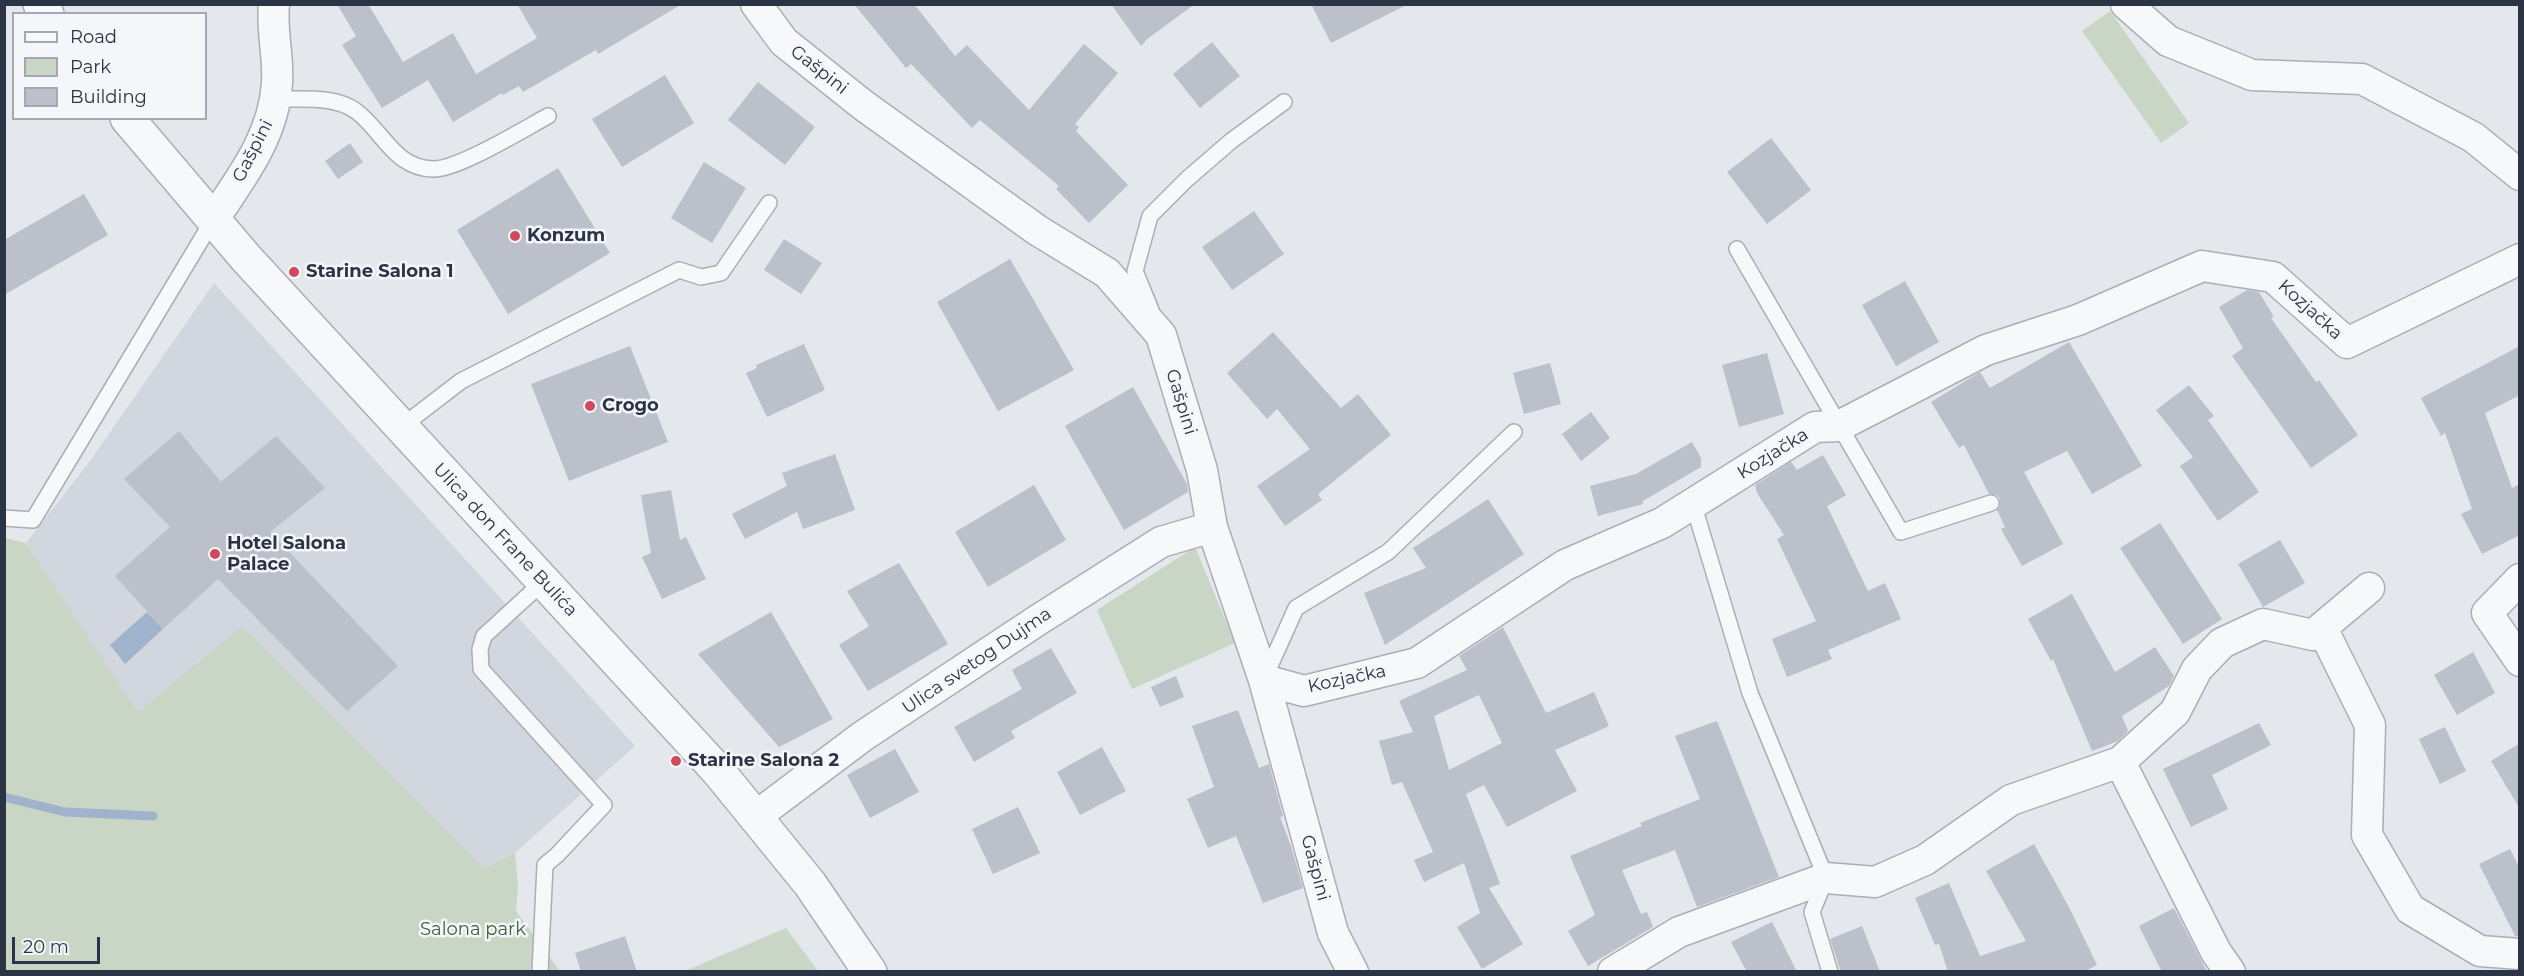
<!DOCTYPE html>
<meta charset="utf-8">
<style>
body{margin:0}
#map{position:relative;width:2524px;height:976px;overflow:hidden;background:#e4e7ec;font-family:Montserrat,sans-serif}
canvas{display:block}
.frame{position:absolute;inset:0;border:6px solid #2b3445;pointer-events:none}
.legend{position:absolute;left:12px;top:12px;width:195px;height:108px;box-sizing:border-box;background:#f4f6f9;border:2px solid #a4a8b1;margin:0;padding:8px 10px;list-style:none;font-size:18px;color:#2b3445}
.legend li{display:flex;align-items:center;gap:12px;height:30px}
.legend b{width:30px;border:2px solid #a4a8b1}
.scale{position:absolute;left:12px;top:937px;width:88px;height:27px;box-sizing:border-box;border:3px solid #2b3445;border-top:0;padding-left:8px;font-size:18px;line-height:21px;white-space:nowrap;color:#2b3445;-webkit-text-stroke:4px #f4f6f9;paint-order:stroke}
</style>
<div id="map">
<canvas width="2524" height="976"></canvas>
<div class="frame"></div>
<ul class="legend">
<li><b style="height:8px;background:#f7f8fa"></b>Road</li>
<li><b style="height:16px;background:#c9d6c5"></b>Park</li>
<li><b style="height:16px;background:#bbc0ca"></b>Building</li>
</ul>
<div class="scale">20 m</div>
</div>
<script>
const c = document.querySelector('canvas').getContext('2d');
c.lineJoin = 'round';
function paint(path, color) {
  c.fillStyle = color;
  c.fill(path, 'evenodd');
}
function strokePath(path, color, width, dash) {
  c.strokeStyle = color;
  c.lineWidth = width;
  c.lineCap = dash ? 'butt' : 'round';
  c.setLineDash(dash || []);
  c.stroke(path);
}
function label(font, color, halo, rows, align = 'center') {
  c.font = font + ' Montserrat,sans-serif';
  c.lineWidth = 5;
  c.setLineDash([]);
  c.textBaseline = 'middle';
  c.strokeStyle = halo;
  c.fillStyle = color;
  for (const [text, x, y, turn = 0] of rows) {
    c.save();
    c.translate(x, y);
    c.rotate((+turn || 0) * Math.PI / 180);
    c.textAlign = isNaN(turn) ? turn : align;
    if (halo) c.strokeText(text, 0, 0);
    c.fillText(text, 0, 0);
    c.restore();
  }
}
paint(new Path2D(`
 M 214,283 L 635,746 L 515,853 L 485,868 L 242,626 L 138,713 L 26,543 L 90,461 Z`), '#d2d6de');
paint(new Path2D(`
 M 2110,11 L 2189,123 L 2161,143 L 2082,31 Z
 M 5,538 L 26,543 L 138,712 L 242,626 L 485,868 L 515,853 L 518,887 L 516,911 L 560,971 L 5,972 Z
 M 1195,547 L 1235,643 L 1132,689 L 1097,610 Z
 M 786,928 L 818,971 L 685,971 Z`), '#c9d6c5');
paint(new Path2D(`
 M 147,612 L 163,629 L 125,664 L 110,645 Z`), '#9fb4cc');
strokePath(new Path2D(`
 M 4,797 L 65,812 L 153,816`), '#9fb4cc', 9);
paint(new Path2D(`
 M 337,4 L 368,4 L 403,62 L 453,33 L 476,74 L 537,38 L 517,4 L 682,4 L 598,54 L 596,50 L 523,92 L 519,86 L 503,95 L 502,93 L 453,122 L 428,80 L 382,108 L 342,45 L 356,36 Z
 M 854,4 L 914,4 L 955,56 L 967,45 L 1029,110 L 1084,44 L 1118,73 L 1075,124 L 1079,127 L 1076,131 L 1128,185 L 1089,223 L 1056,189 L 1059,186 L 980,120 L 972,128 L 911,64 L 906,68 Z
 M 1111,4 L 1195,4 L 1147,39 L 1141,46 Z
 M 1311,4 L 1408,4 L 1331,43 Z
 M 1212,42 L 1240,76 L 1200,108 L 1173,74 Z
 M 665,75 L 694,123 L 622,167 L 592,119 Z
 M 758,82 L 815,127 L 785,165 L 728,120 Z
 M 1771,138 L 1811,190 L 1767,224 L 1727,172 Z
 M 350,143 L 363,162 L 338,179 L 325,161 Z
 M 704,162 L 746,188 L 712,243 L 671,218 Z
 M 558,168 L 610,253 L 508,314 L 457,230 Z
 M 84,194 L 108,235 L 4,295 L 4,240 Z
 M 1254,211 L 1284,254 L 1232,290 L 1202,247 Z
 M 784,239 L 822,263 L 801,294 L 764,270 Z
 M 1010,259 L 1074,370 L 998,411 L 937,302 Z
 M 1905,281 L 1939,342 L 1896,366 L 1862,305 Z
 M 2247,290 L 2259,292 L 2274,317 L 2271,318 L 2316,382 L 2319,380 L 2358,435 L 2311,468 L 2232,356 L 2243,348 L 2219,307 Z
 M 1273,332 L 1341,408 L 1358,394 L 1391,435 L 1318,494 L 1322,500 L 1285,526 L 1257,486 L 1310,449 L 1277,409 L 1267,419 L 1227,373 Z
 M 2069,342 L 2142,466 L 2092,494 L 2067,451 L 2024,472 L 2063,544 L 2022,566 L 2001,529 L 2005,527 L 1997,510 L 2000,506 L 2000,499 L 1997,495 L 1989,494 L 1964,445 L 1959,448 L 1931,402 L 1980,372 L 1990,388 Z
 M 804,344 L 825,390 L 767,417 L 746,373 L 757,368 L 756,365 Z
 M 630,346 L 668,442 L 569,481 L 531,384 Z
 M 2520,346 L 2520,395 L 2485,413 L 2512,488 L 2520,484 L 2520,535 L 2482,554 L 2461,514 L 2472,509 L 2445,433 L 2441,436 L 2421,398 Z
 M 1767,353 L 1784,414 L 1739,427 L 1722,365 Z
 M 1550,363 L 1561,404 L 1524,414 L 1513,373 Z
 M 2189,385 L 2214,416 L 2208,420 L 2259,492 L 2218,521 L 2180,466 L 2193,457 L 2156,410 Z
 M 1133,387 L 1187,484 L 1188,492 L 1124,530 L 1065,426 Z
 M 1591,412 L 1610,438 L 1581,461 L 1562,434 Z
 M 179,431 L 221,482 L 276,436 L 325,488 L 270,532 L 398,666 L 347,711 L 218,579 L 163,629 L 115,576 L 170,527 L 124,479 Z
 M 1692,442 L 1701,458 L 1701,467 L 1643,501 L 1643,504 L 1598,516 L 1590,486 L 1636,474 Z
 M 835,454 L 855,510 L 803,529 L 797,512 L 745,539 L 732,514 L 787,486 L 782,473 Z
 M 1823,455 L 1846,495 L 1827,506 L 1868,591 L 1885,583 L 1901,619 L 1828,650 L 1832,659 L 1787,677 L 1772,639 L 1816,621 L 1777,539 L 1784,535 L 1757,493 L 1755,485 L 1791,462 L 1797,470 Z
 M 1034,485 L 1066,540 L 988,587 L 955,532 Z
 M 671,490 L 680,540 L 686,537 L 706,579 L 662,599 L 642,557 L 651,553 L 641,495 Z
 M 1488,499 L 1524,554 L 1385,645 L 1364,593 L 1426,568 L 1413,548 Z
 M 2160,523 L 2222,619 L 2183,644 L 2120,548 Z
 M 2280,540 L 2305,583 L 2263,607 L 2238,564 Z
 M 899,563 L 948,644 L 868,691 L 839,645 L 869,626 L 847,591 Z
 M 2072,594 L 2115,672 L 2155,647 L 2174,676 L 2169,686 L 2122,716 L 2128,731 L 2118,741 L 2092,751 L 2053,659 L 2051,661 L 2028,619 Z
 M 771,612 L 833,719 L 779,747 L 698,654 Z
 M 1503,627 L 1546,713 L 1594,692 L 1609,726 L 1555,750 L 1577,791 L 1507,827 L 1484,785 L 1466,794 L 1500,884 L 1489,888 L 1523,944 L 1482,969 L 1457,927 L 1480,913 L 1464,863 L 1424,882 L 1414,860 L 1433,852 L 1402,782 L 1392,785 L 1379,741 L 1413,732 L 1399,701 L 1467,670 L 1459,656 ZM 1479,695 L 1502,743 L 1449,770 L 1434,716 Z
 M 1051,648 L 1077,693 L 1011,731 L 1015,738 L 974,762 L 954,727 L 1022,689 L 1012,670 Z
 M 2473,652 L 2495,693 L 2457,715 L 2434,675 Z
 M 1176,676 L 1184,697 L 1160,707 L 1151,687 Z
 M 1238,710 L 1259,768 L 1269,764 L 1283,816 L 1280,817 L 1291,846 L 1303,888 L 1263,903 L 1236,836 L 1208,848 L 1187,799 L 1214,787 L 1192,726 Z
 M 1717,721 L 1779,877 L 1697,907 L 1675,850 L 1622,870 L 1641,914 L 1647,912 L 1653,927 L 1588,966 L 1568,931 L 1595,915 L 1570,856 L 1642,826 L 1640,823 L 1700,799 L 1675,736 Z
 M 2259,723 L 2271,745 L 2212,775 L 2228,809 L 2191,827 L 2163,769 Z
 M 2445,727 L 2466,771 L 2440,784 L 2419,739 Z
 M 2520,743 L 2520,809 L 2491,761 Z
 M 1102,747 L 1126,791 L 1080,815 L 1057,772 Z
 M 895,749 L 919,792 L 870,818 L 847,775 Z
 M 1018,807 L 1040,853 L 993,874 L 972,829 Z
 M 2034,844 L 2070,909 L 2097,965 L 2083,972 L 1948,972 L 1939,944 L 1935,945 L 1915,898 L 1949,883 L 1980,956 L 2026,941 L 1986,871 Z
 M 2510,849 L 2520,869 L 2520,937 L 2515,936 L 2479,864 Z
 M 2174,908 L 2201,960 L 2207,972 L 2162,972 L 2139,926 Z
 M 1772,922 L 1797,972 L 1747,972 L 1731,942 Z
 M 1862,926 L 1880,972 L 1841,972 L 1830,939 Z
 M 625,936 L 637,972 L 581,972 L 575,953 Z`), '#bbc0ca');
const service = new Path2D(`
 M 276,99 C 301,100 334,95 356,111 C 383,131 394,168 433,169 C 457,170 524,129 548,116
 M 1737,249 L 1901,532 L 1991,503
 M 1151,310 L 1135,271 L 1150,216 L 1186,180 L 1231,141 L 1284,102
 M 400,428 L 461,381 L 679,270 L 701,277 L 721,273 L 769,203
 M 1693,503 L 1750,693 L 1826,878 L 1812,912 L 1830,972
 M 4,518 L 33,520 L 213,220
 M 1265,677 L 1296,608 L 1388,552 L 1514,432
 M 540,972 L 545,865 L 557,855 L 604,805 L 481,669 L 480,649 L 484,636 L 544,581`);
const minor = new Path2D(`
 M 756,4 L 784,42 L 863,105 L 1037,230 L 1107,273 L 1161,335 L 1202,470 L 1212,527 L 1264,680 L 1333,933 L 1353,972
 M 2126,4 L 2168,41 L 2252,75 L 2362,79 L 2473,137 L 2520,175
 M 213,220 C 241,178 274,136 277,83 C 279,57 271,30 274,4
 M 2520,579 L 2487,613 L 2520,661
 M 2322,628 L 2370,725 L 2367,835 L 2410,909 L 2480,951 L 2520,954
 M 1264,680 L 1304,691 L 1417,663 L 1565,565 L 1662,523 L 1815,427 L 1839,426 L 1986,350 L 2078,320 L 2202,266 L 2273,277 L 2347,343 L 2520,259
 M 2120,762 L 2216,952 L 2230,972
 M 755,817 L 863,736 L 1038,620 L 1161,542 L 1212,527
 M 1613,972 L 1679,932 L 1826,878 L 1875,882 L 1925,860 L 2011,800 L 2120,762 L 2175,712 L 2197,669 L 2222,643 L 2263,624 L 2313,635 L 2369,588`);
const tertiary = new Path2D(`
 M 40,4 L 47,14
 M 127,118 L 246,258 L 718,771 L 810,884 L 870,972`);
strokePath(service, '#a9aeb7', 18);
strokePath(minor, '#a9aeb7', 33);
strokePath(tertiary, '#a9aeb7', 36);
strokePath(service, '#f7f8fa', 15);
strokePath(minor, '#f7f8fa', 30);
strokePath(tertiary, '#f7f8fa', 33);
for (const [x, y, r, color] of [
 [515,236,6,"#d1495b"],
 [294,272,6,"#d1495b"],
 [590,406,6,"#d1495b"],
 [215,554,6,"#d1495b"],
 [676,761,6,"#d1495b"]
]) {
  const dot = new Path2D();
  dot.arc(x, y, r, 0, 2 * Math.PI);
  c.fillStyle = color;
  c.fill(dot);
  strokePath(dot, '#f4f6f9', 2);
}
label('18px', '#2b3445', '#f4f6f9', [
 ["Gašpini",819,70,38],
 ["Gašpini",253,151,-63],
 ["Kozjačka",2310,310,42],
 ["Gašpini",1181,402,73],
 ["Kozjačka",1773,454,-32],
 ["Ulica don Frane Bulića",505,540,47],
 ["Ulica svetog Dujma",977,661,-34],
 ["Kozjačka",1347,679,-12],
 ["Gašpini",1315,868,75]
]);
label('bold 18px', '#2b3445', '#f4f6f9', [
 ["Konzum",527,236],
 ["Starine Salona 1",306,272],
 ["Crogo",602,406],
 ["Hotel Salona",227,544],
 ["Palace",227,565],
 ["Starine Salona 2",688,761]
], 'left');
label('18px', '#3f6138', '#f4f6f9', [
 ["Salona park",473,930]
]);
</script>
